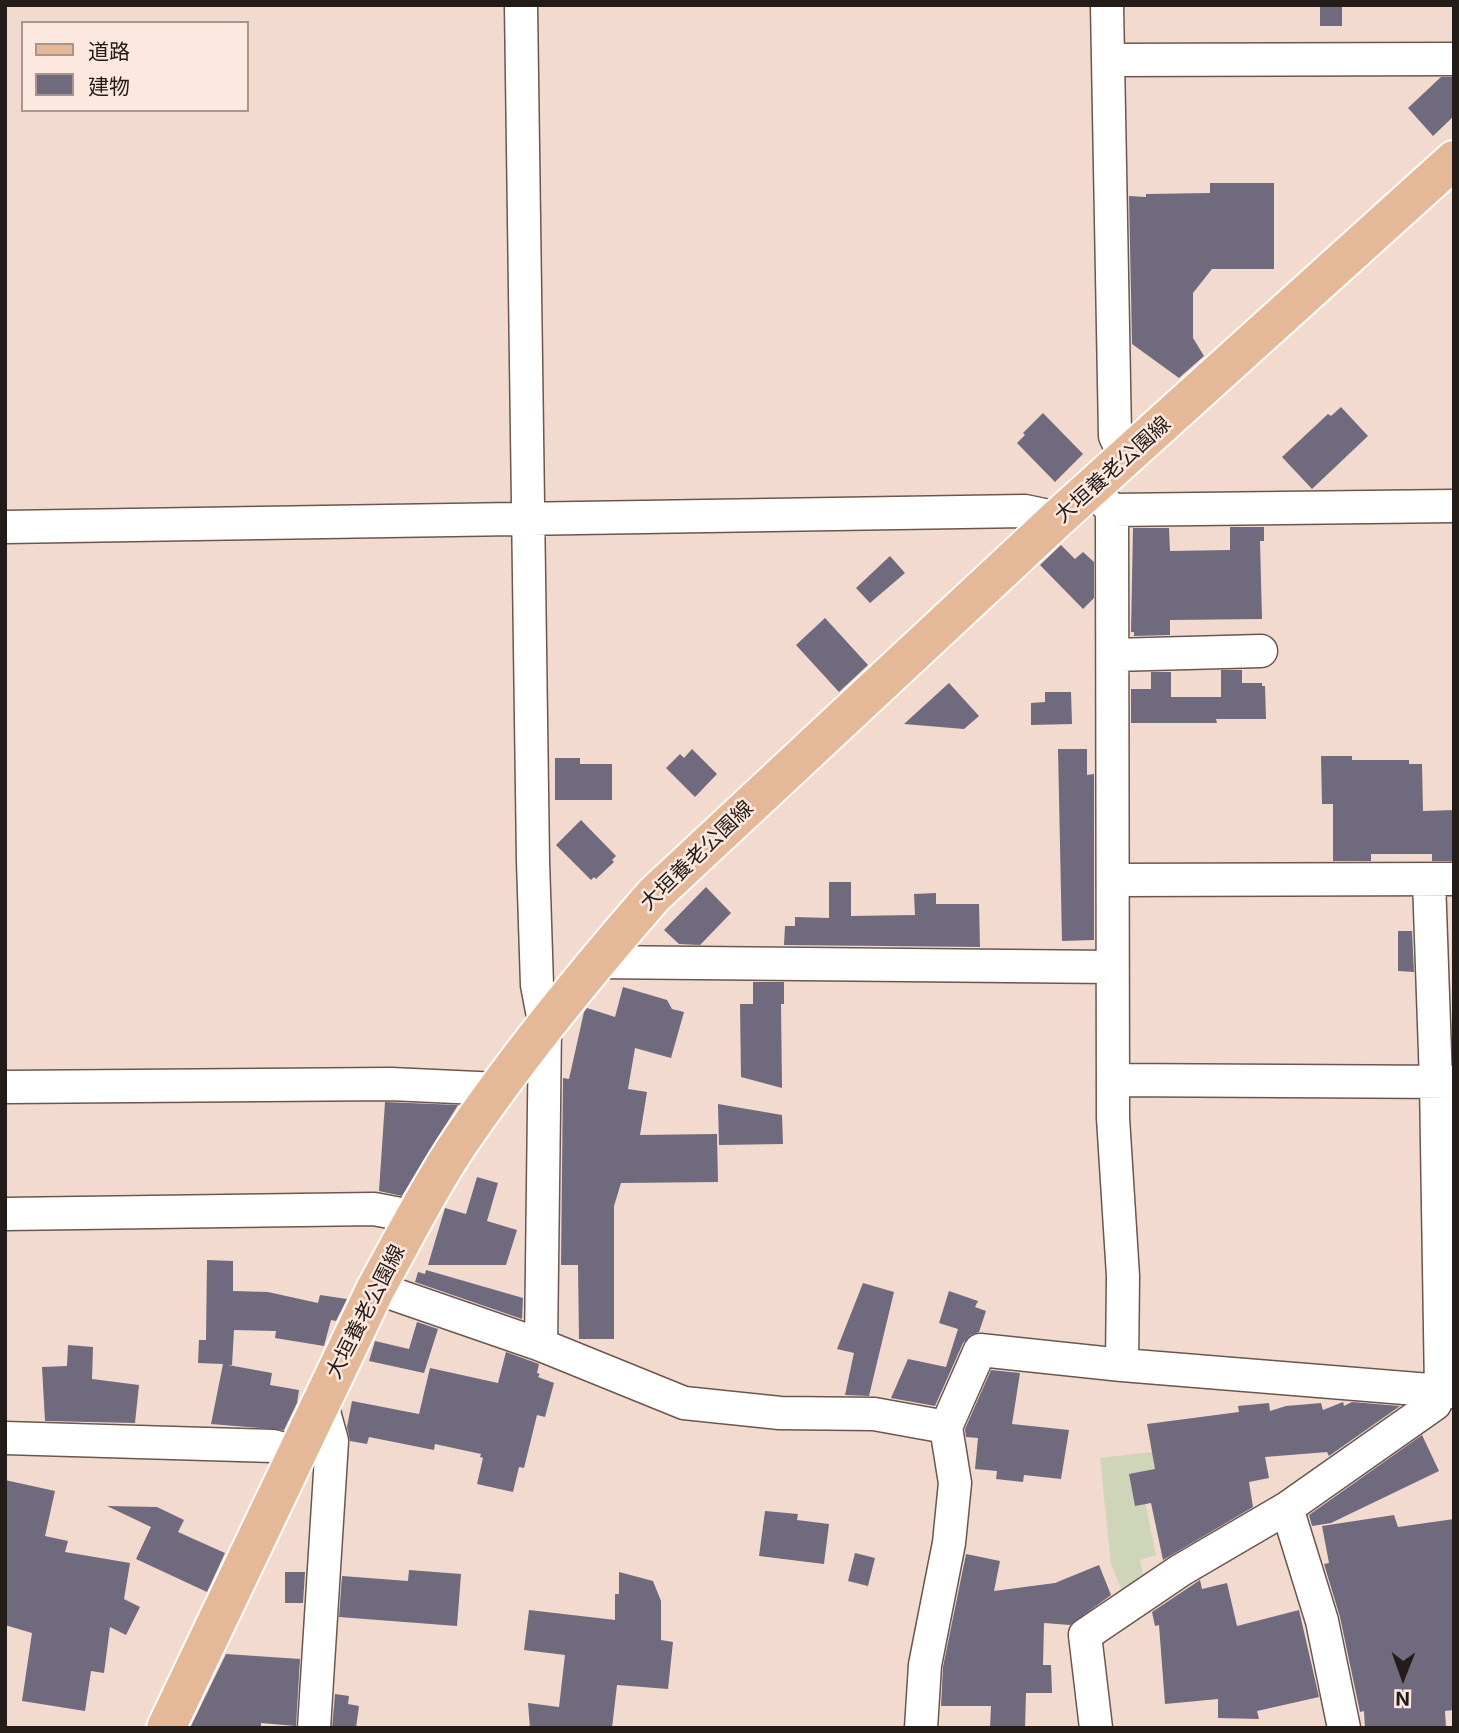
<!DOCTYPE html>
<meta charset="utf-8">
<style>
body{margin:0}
#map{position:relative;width:1459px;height:1733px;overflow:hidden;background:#f2dacf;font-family:Inter,"Noto Sans JP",sans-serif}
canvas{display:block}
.frame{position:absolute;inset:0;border:7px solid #241c18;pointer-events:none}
.legend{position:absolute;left:21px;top:21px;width:228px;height:91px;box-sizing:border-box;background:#fce8df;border:2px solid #a6968f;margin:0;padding:9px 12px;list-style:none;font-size:21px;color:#241c18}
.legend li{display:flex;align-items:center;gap:14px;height:35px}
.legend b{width:35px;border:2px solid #a6968f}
.north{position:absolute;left:1368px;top:1642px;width:70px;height:70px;-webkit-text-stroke:5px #fce8df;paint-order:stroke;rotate:181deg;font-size:19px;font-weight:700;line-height:28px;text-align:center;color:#241c18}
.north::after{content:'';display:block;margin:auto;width:24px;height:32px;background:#241c18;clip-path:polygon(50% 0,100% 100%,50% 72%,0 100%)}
</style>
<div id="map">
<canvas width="1459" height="1733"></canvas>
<div class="frame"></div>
<ul class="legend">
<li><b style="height:9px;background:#e5b998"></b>道路</li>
<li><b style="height:19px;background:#6f6a7e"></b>建物</li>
</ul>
<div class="north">N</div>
</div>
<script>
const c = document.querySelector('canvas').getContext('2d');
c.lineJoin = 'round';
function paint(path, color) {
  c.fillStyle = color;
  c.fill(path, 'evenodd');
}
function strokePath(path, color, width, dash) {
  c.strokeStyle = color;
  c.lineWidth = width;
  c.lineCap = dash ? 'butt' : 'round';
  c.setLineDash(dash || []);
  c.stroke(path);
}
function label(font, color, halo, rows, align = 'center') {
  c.font = font + ' Inter,"Noto Sans JP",sans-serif';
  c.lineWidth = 5;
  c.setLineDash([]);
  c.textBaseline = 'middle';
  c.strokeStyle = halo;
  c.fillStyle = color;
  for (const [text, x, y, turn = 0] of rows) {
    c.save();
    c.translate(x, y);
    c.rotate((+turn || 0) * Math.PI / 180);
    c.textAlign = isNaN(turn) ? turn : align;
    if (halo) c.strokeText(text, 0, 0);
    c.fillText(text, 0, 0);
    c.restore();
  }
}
paint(new Path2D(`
 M 1160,1451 L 1164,1477 L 1141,1481 L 1156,1555 L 1140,1560 L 1145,1585 L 1126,1601 L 1111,1564 L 1100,1458 Z`), '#cfd5b9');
paint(new Path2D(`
 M 1320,6 L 1342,6 L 1342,26 L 1320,26 Z
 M 1441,77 L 1454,77 L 1454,116 L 1433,136 L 1408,108 Z
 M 1210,183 L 1274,183 L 1274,269 L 1212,269 L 1193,293 L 1193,338 L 1204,356 L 1179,378 L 1132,344 L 1129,196 L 1146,197 L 1146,194 L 1210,193 Z
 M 1341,407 L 1368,436 L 1312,489 L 1282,457 L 1328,414 L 1331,416 Z
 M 1043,413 L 1083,454 L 1055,482 L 1017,443 L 1025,435 L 1023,433 Z
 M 1230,527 L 1264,527 L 1264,541 L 1260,541 L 1262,619 L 1170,620 L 1170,635 L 1134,636 L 1134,632 L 1131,632 L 1133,528 L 1169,528 L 1170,551 L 1230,550 Z
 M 1061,545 L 1075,559 L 1083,552 L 1094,562 L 1094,598 L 1083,609 L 1040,565 Z
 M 890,556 L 905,573 L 870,603 L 856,588 Z
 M 825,618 L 868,665 L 839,692 L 796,645 Z
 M 1221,670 L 1242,670 L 1242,683 L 1262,683 L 1262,686 L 1265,686 L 1266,719 L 1216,719 L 1217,723 L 1131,723 L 1131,689 L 1151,689 L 1151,672 L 1171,672 L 1171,697 L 1221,697 Z
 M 949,683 L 979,716 L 964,729 L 904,724 Z
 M 1045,692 L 1071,692 L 1072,724 L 1031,725 L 1031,703 L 1045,702 Z
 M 692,749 L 717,774 L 695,797 L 666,768 L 680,754 L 684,758 Z
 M 1058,749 L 1087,749 L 1087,775 L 1094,774 L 1094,940 L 1062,941 Z
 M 1321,756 L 1352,756 L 1352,760 L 1409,760 L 1409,764 L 1422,764 L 1423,811 L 1454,810 L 1454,861 L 1432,861 L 1432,854 L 1371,854 L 1371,861 L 1333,861 L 1333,804 L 1322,804 Z
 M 555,758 L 580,758 L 580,764 L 612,764 L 612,800 L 555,800 Z
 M 581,820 L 616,856 L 612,860 L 614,862 L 596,879 L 594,877 L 591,880 L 556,845 Z
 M 829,882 L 851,882 L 851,916 L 915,915 L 914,894 L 936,893 L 936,904 L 979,904 L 980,947 L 784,945 L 785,926 L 795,926 L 795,917 L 829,918 Z
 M 706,887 L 731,913 L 700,945 L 679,944 L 664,930 Z
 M 1398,931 L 1412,931 L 1414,972 L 1398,971 Z
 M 753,982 L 784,982 L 784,1004 L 781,1004 L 782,1088 L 741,1077 L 740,1004 L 753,1004 Z
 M 623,987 L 667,1000 L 672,1009 L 684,1012 L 671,1058 L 635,1048 L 628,1089 L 647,1092 L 640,1135 L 717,1134 L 718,1182 L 621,1183 L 614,1206 L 614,1339 L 579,1339 L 578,1265 L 561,1265 L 563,1078 L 569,1079 L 584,1012 L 587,1008 L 615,1017 Z
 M 385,1102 L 458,1105 L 402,1196 L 379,1191 Z
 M 718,1104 L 782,1115 L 783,1144 L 719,1145 Z
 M 477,1177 L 498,1183 L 487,1221 L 517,1230 L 506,1265 L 428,1265 L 445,1208 L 466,1214 Z
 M 207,1260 L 233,1261 L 233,1291 L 268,1292 L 318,1303 L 320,1295 L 347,1299 L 336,1321 L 331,1320 L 324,1346 L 275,1338 L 276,1331 L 234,1330 L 232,1365 L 228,1365 L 272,1373 L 270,1385 L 299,1390 L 297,1403 L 284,1430 L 211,1424 L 223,1364 L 198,1363 L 199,1340 L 206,1340 Z
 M 426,1270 L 523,1298 L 522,1319 L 415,1282 L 418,1272 L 425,1274 Z
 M 863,1283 L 894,1292 L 869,1396 L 845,1395 L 854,1353 L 837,1349 Z
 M 949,1291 L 978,1301 L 975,1307 L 986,1311 L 979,1332 L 970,1335 L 963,1343 L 935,1406 L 891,1398 L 908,1359 L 946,1367 L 958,1329 L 939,1323 Z
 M 417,1322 L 438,1329 L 424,1373 L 369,1361 L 375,1341 L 409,1349 Z
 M 68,1345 L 93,1347 L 92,1379 L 139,1385 L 135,1423 L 45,1421 L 42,1367 L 67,1366 Z
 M 506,1352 L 539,1364 L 537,1373 L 540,1374 L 538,1377 L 554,1383 L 545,1417 L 537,1415 L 524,1468 L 519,1467 L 513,1492 L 477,1484 L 483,1458 L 480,1457 L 481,1454 L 435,1444 L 434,1450 L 369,1437 L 367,1444 L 350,1441 L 347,1427 L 352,1401 L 419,1414 L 430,1368 L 498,1383 Z
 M 991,1370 L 1020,1373 L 1012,1424 L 1069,1430 L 1061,1479 L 1024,1475 L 1023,1482 L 996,1479 L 997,1471 L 975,1469 L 978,1438 L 966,1437 L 965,1429 Z
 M 1343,1402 L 1344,1406 L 1352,1402 L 1400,1406 L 1329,1456 L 1327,1452 L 1265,1457 L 1269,1478 L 1249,1482 L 1253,1507 L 1163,1560 L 1151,1503 L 1135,1506 L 1129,1474 L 1155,1469 L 1147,1424 L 1239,1412 L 1238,1406 L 1269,1403 L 1270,1411 L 1286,1406 L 1321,1403 L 1323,1410 Z
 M 1422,1435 L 1439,1471 L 1331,1523 L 1312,1526 L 1309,1515 Z
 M 5,1480 L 55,1491 L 45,1536 L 68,1541 L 65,1552 L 130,1563 L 124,1599 L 140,1607 L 126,1635 L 110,1627 L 104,1673 L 91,1671 L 85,1711 L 22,1701 L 32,1633 L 5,1625 Z
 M 107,1506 L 157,1507 L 184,1520 L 178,1532 L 225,1553 L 207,1592 L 136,1559 L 151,1527 Z
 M 765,1511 L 798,1514 L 797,1520 L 829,1524 L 824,1564 L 759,1556 Z
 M 1394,1515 L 1398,1527 L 1454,1519 L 1454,1710 L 1445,1711 L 1446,1728 L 1365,1728 L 1364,1711 L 1360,1712 L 1340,1617 L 1324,1564 L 1329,1563 L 1322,1526 Z
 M 855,1553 L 875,1558 L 868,1586 L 848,1581 Z
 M 966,1554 L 1000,1561 L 994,1591 L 1055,1583 L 1099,1565 L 1111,1595 L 1070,1625 L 1044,1623 L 1043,1665 L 1051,1665 L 1052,1693 L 1026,1693 L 1025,1728 L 990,1728 L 991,1706 L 941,1706 L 943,1667 Z
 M 409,1570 L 461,1574 L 457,1626 L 339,1617 L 342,1576 L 408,1581 Z
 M 285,1572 L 305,1572 L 303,1603 L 285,1603 Z
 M 619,1572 L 653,1581 L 661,1601 L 661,1640 L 673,1642 L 668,1689 L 617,1685 L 612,1728 L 530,1728 L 528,1703 L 559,1707 L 565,1655 L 524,1650 L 529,1610 L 615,1620 L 615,1594 L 619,1594 Z
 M 1200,1580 L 1202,1589 L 1227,1583 L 1237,1626 L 1299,1610 L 1319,1697 L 1257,1711 L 1259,1719 L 1218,1718 L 1218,1699 L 1165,1704 L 1159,1625 L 1155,1626 L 1152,1612 Z
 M 226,1654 L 300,1659 L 296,1726 L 261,1723 L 261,1728 L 190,1728 Z
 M 335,1694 L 349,1696 L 348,1704 L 359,1706 L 356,1728 L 332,1728 Z`), '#6f6a7e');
const minor = new Path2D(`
 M 521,5 L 533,861 L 537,985 L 545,1027 L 541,1345
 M 1107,5 L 1115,436 L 1126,459
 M 1108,60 L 1454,59
 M 1098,495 L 1112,510 L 1454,506
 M 1112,510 L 1113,1118 L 1123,1276 L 1122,1365
 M 5,527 L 1025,511 L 1058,518
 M 1113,655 L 1261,651
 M 1114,880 L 1454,879
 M 595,962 L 1112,967
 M 1113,1080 L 1454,1082
 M 5,1087 L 391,1084 L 499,1089
 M 5,1214 L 374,1209 L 416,1217
 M 376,1288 L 541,1345 L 684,1403 L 780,1413 L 874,1414 L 946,1427
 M 5,1438 L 273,1446 L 296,1452
 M 1287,1508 L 1322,1621 L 1344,1728
 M 314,1728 L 332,1441 L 321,1401
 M 921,1728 L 925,1665 L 949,1543 L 955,1483 L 946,1427 L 980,1350 L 1122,1365 L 1454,1392
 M 1096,1728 L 1085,1635 L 1181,1570 L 1287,1508 L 1435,1404 L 1441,1390 L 1436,1082 L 1429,880`);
const major = new Path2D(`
 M 166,1728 L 376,1288 C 403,1240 428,1189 459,1143 C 518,1056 585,974 654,895 L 1058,518 L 1454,160`);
strokePath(minor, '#6b574d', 35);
strokePath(major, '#fff', 42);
strokePath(minor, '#fff', 32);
strokePath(major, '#e5b998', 38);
label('21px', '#241c18', '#fce8df', [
 ["大垣養老公園線",1113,470,-42],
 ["大垣養老公園線",697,856,-44],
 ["大垣養老公園線",366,1312,-63]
]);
</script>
